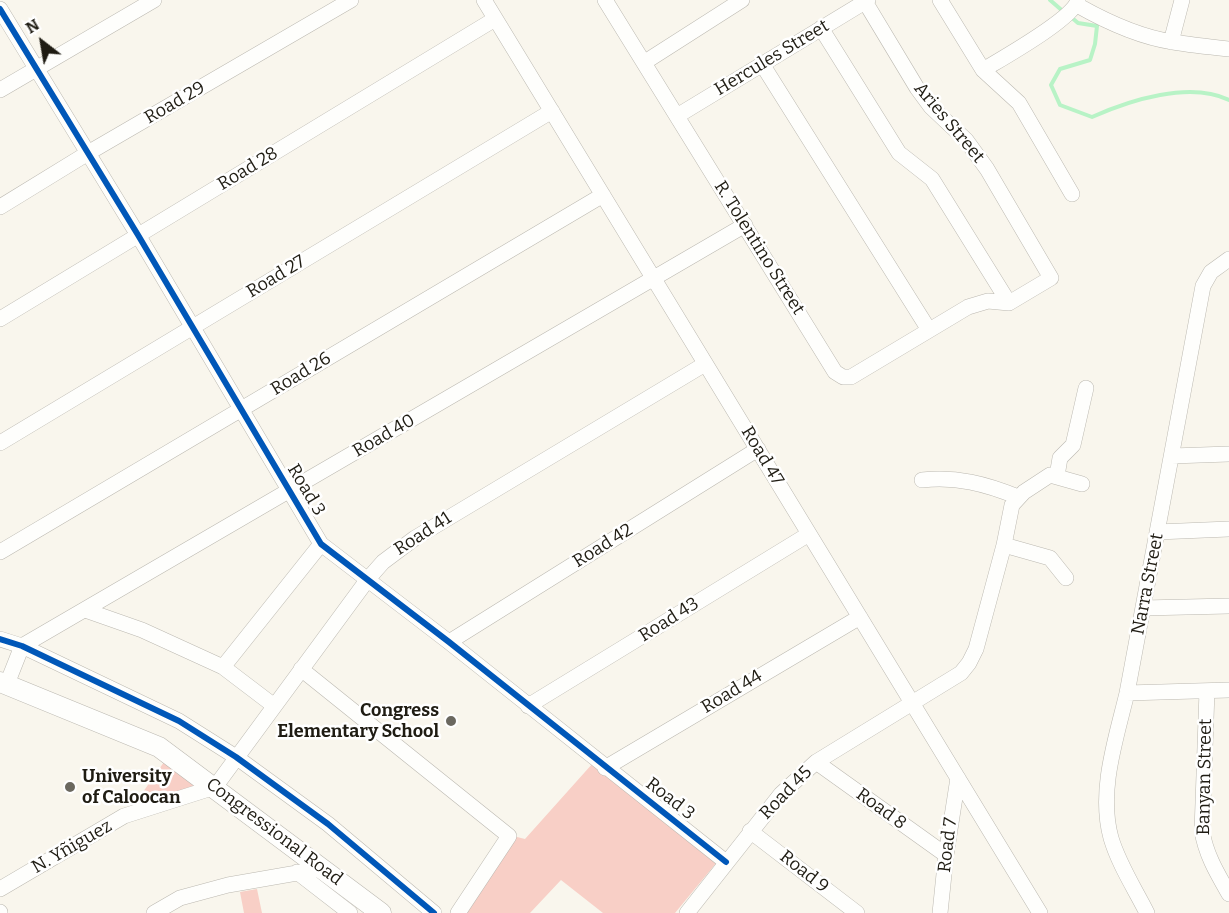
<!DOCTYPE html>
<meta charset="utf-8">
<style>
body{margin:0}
#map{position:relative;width:1229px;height:913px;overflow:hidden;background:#f9f6ed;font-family:Bitter,serif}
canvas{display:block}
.north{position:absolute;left:12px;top:12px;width:60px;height:60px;-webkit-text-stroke:4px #fff;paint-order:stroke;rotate:329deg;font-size:16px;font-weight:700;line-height:24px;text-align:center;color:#1f1c13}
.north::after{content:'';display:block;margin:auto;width:21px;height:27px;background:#1f1c13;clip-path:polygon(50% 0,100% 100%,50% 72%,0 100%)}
</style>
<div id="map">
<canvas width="1229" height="913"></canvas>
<div class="north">N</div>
</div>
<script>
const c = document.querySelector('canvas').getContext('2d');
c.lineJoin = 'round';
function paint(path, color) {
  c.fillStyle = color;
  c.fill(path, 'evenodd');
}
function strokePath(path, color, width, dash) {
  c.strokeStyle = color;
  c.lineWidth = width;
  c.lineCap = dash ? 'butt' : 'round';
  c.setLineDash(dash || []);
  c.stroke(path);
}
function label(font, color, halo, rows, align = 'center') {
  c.font = font + ' Bitter,serif';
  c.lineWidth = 5;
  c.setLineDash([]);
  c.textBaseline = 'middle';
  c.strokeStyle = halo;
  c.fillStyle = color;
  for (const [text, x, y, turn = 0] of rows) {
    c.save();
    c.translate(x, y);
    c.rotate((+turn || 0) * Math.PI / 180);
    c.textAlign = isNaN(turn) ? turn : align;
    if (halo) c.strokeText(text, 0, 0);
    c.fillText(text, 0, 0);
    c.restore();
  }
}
paint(new Path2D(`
 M 164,762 L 206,787 L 129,812 Z
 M 593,763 L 717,862 L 675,913 L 603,913 L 561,880 L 530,913 L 467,913 L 513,836 L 525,839 Z
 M 257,889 L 262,913 L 244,913 L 240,892 Z`), '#f8cfc6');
strokePath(new Path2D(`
 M 1050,0 L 1065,13
 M 1071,17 L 1078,23 L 1097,26 L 1095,44 L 1090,60 L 1060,69 L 1051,85 L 1060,105 L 1092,117 C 1130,100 1190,81 1229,100`), '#b8f3c6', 4);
const minor = new Path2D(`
 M 484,0 L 1040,913
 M 605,0 L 835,372 L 843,377 L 851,377 L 968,307 L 988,301 L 1009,303 L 1051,278 L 987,169 L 966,140 L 931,107 L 917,88 L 864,0
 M 940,0 L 983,70 L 1019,103 L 1072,194
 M 1077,5 C 1107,22 1139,37 1173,42 C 1191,45 1210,47 1229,49
 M 0,9 L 138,235 L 321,544 L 449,642 L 726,862
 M 821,28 L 899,153 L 932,179 L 1009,303
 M 1171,42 L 1182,0
 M 645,62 L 742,0
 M 762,64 L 929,330
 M 983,70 C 1001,59 1073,19 1078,0
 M 0,90 L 154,0
 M 677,116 L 868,0
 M 0,207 L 88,153 L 351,0
 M 0,319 L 495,19
 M 0,443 L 552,111
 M 1172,456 L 1229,454
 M 1057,476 L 1060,458 L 1073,445 L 1086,388
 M 922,480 C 956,476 986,484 1018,497
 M 1157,532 L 1229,529
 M 1004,545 L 1050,558 L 1066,578
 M 0,552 L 603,195
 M 1143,608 L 1229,606
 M 85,610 L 142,630 L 223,667 L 273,705
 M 0,639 L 22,646 L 179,721 L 236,757 L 328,824 L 434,913
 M 449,642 L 758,449
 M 223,667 L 321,544
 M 301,669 L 509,836 L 458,913
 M 7,684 L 22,646 L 745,225
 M 1207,691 L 1202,831 C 1206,855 1217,873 1229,894
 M 1127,693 L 1229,690
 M 528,706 L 809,534
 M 816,762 L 946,855
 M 605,768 L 860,617
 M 750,831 L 857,913
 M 297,872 L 350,913
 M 0,889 L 124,816 L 215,787 L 368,579 L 383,562 L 415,538 L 705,364
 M 0,912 L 0,913
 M 154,913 L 180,898 L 228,885 L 320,869
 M 687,913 L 781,794 L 816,762 L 961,673 L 969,663 L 976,649 L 1004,545 L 1012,505 L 1024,492 L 1050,475 L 1082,484
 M 940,913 L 946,855 L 958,778
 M 1147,913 C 1135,889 1119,865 1111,838 C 1098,791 1116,739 1127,693 L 1203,286 L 1211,272 L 1229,259`);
const major = new Path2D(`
 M 0,682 L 159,747 L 381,913`);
strokePath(minor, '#bbb8b0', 16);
strokePath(major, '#bbb8b0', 21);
strokePath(minor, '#fefefc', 15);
strokePath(major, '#fefefc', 20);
strokePath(new Path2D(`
 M 0,9 L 138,235 L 321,544 L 449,642 L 726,862
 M 0,639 L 22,646 L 179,721 L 236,757 L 328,824 L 434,913`), '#0057b8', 6);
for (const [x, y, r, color] of [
 [451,721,6,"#6b685f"],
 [70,787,6,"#6b685f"]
]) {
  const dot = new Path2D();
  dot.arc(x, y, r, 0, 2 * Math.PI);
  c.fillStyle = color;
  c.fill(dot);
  strokePath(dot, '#fff', 2);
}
label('18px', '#1f1c13', '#fff', [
 ["Hercules Street",772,58,-31],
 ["Road 29",175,103,-30],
 ["Aries Street",949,123,50],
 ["Road 28",248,169,-31],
 ["R. Tolentino Street",759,248,58],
 ["Road 27",276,277,-31],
 ["Road 26",301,374,-31],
 ["Road 40",384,436,-30],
 ["Road 47",762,456,59],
 ["Road 3",306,490,59],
 ["Road 41",423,534,-33],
 ["Road 42",603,546,-32],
 ["Narra Street",1148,584,-79],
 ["Road 43",669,620,-32],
 ["Road 44",732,692,-31],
 ["Banyan Street",1205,777,-89],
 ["Road 45",786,793,-46],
 ["Road 3",670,799,38],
 ["Road 8",881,809,36],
 ["Congressional Road",274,832,37],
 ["Road 7",948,845,-83],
 ["N. Yñiguez",72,847,-30],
 ["Road 9",804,872,38]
]);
label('bold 18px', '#1f1c13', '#fff', [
 ["Congress",439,711],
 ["Elementary School",439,732],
 ["University",82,777,"left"],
 ["of Caloocan",82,798,"left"]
], 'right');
</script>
